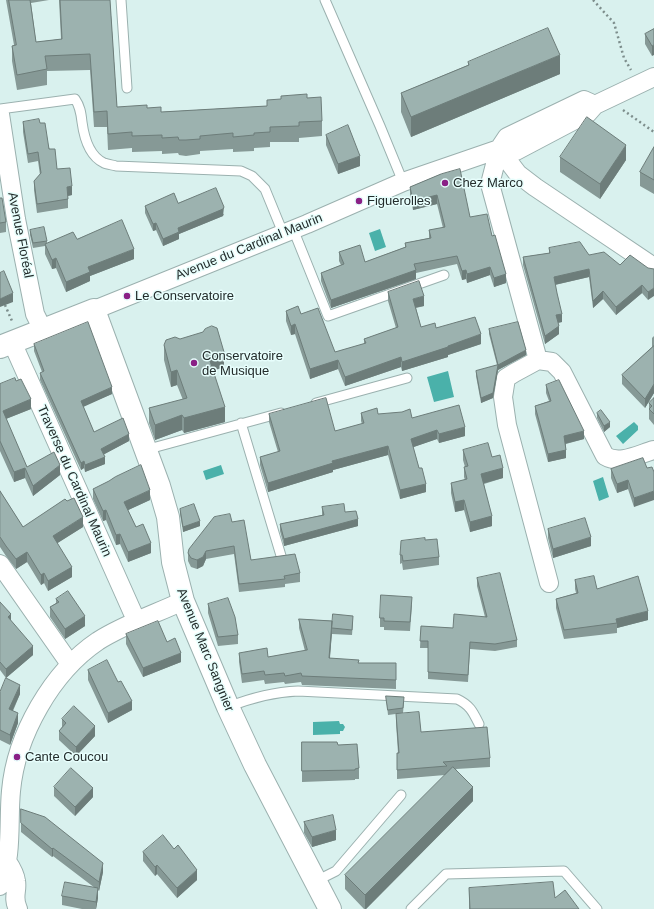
<!DOCTYPE html>
<meta charset="utf-8">
<style>
body{margin:0}
canvas{display:block;background:#d9f1ee}
</style>
<canvas width="654" height="909"></canvas>
<script>
const c = document.querySelector('canvas').getContext('2d');
c.lineJoin = 'round';
function paint(path, color) {
  c.fillStyle = color;
  c.fill(path, 'evenodd');
}
function strokePath(path, color, width, dash) {
  c.strokeStyle = color;
  c.lineWidth = width;
  c.lineCap = dash ? 'butt' : 'round';
  c.setLineDash(dash || []);
  c.stroke(path);
}
function label(font, color, halo, rows, align = 'center') {
  c.font = font + ' Arial,sans-serif';
  c.lineWidth = 3;
  c.setLineDash([]);
  c.textBaseline = 'middle';
  c.strokeStyle = halo;
  c.fillStyle = color;
  for (const [text, x, y, turn = 0] of rows) {
    c.save();
    c.translate(x, y);
    c.rotate((+turn || 0) * Math.PI / 180);
    c.textAlign = isNaN(turn) ? turn : align;
    if (halo) c.strokeText(text, 0, 0);
    c.fillText(text, 0, 0);
    c.restore();
  }
}
paint(new Path2D(`
 M 380,229 L 386,247 L 375,251 L 369,233 Z
 M 448,371 L 454,397 L 434,402 L 427,377 Z
 M 634,422 L 638,426 L 638,430 L 623,444 L 616,436 Z
 M 221,465 L 224,474 L 206,480 L 203,471 Z
 M 603,477 L 609,497 L 599,501 L 593,481 Z
 M 339,721 L 340,724 L 343,724 L 345,727 L 343,731 L 340,731 L 340,734 L 313,735 L 313,722 Z`), '#4ab1aa');
const service = new Path2D(`
 M 121,0 L 127,88
 M 325,0 L 380,126 L 403,182
 M 0,109 L 75,99 C 80,106 81,113 82,122 C 84,137 89,156 104,163 C 107,164 112,165 116,166 L 241,171 L 252,176 L 265,189 L 283,233
 M 293,229 L 328,316 L 444,275
 M 316,403 L 407,378
 M 241,423 L 282,559
 M 145,450 L 281,413
 M 228,707 C 251,698 273,692 298,691 L 457,699 C 470,705 473,712 479,724
 M 316,881 L 336,871 L 401,795
 M 411,909 L 446,874 L 564,871 L 597,909`);
const minor = new Path2D(`
 M 595,105 L 584,100 L 507,137 L 499,149 L 490,184 L 538,360 L 552,362 L 562,372 L 605,456 C 620,465 639,454 654,450
 M 0,114 L 16,219 L 35,314 L 43,330
 M 499,149 L 518,174 L 535,187 L 654,267
 M 94,310 L 307,224 L 403,182 L 499,149 L 516,151 L 588,113 L 595,105 L 654,77
 M 12,342 L 136,620
 M 538,360 L 514,373 L 506,378 L 503,397 L 507,425 L 549,583
 M 0,564 L 70,664
 M 7,861 C 11,867 15,873 16,881 C 18,891 12,897 18,909
 M 0,886 C 13,856 8,822 11,791 C 16,735 52,672 98,641 C 125,624 155,614 183,601`);
const tertiary = new Path2D(`
 M 0,347 L 94,310 L 159,486 L 168,517 L 173,562 L 183,601 L 228,707 L 255,765 L 330,909`);
strokePath(service, '#9bb1af', 11);
strokePath(minor, '#9bb1af', 20);
strokePath(tertiary, '#9bb1af', 24);
strokePath(new Path2D(`
 M 593,0 L 614,23 L 624,58 L 631,70
 M 623,110 L 654,132
 M 5,305 L 12,321`), '#7d8e8c', 2.5, [2, 3]);
strokePath(service, '#fff', 9);
strokePath(minor, '#fff', 18);
strokePath(tertiary, '#fff', 22);
paint(new Path2D(`
 M 6,0 L 49,0 L 31,3 L 36,42 L 61,39 L 59,0 L 110,0 L 117,107 L 147,108 L 161,112 L 267,106 L 307,98 L 322,121 L 322,136 L 299,138 L 299,142 L 270,142 L 270,147 L 254,148 L 254,151 L 233,152 L 233,149 L 200,151 L 200,154 L 186,156 L 179,155 L 178,153 L 162,154 L 162,151 L 132,152 L 132,148 L 108,150 L 107,127 L 94,127 L 90,70 L 47,71 L 47,85 L 17,90 L 12,61 L 12,46 L 14,45 Z
 M 654,29 L 652,56 L 645,44 L 645,34 Z
 M 468,62 L 560,74 L 411,137 L 401,112 L 401,93 L 468,65 Z
 M 23,122 L 40,123 L 57,169 L 72,195 L 68,196 L 68,208 L 37,213 L 34,190 L 34,181 L 40,175 L 38,161 L 28,163 L 23,132 Z
 M 326,135 L 360,166 L 338,174 L 326,145 Z
 M 654,147 L 654,194 L 640,186 L 640,172 Z
 M 560,157 L 626,160 L 600,199 L 560,172 Z
 M 441,174 L 470,217 L 492,236 L 506,283 L 494,287 L 490,275 L 467,283 L 466,279 L 462,280 L 457,264 L 416,273 L 416,279 L 331,308 L 321,281 L 321,273 L 341,265 L 339,261 L 339,252 L 365,262 L 405,247 L 405,243 L 429,238 L 429,230 L 443,228 L 437,204 L 413,210 L 410,196 L 410,187 Z
 M 0,198 L 6,222 L 6,232 L 0,233 Z
 M 178,203 L 224,214 L 223,216 L 179,234 L 179,239 L 163,246 L 156,230 L 153,231 L 145,213 L 145,206 Z
 M 30,230 L 47,241 L 47,244 L 77,239 L 134,259 L 90,276 L 90,281 L 66,292 L 56,268 L 52,269 L 45,254 L 45,246 L 33,248 L 30,235 Z
 M 549,248 L 589,255 L 620,265 L 648,268 L 648,300 L 642,293 L 616,315 L 603,299 L 593,308 L 589,277 L 555,285 L 562,322 L 558,323 L 559,334 L 545,344 L 523,265 L 523,257 L 549,253 Z
 M 388,292 L 424,306 L 416,308 L 421,327 L 436,328 L 481,344 L 448,355 L 448,357 L 402,371 L 401,367 L 345,386 L 338,369 L 310,379 L 295,334 L 291,335 L 286,321 L 286,311 L 301,314 L 335,352 L 364,344 L 364,339 L 396,328 L 388,301 Z
 M 489,329 L 526,355 L 498,370 L 493,398 L 481,403 L 476,376 L 476,371 L 497,365 L 489,334 Z
 M 654,336 L 654,393 L 645,408 L 622,384 L 622,375 L 652,347 L 652,338 Z
 M 34,344 L 112,394 L 83,406 L 94,432 L 129,441 L 104,454 L 105,464 L 85,472 L 84,468 L 81,470 L 40,380 L 40,373 L 42,372 L 34,351 Z
 M 164,345 L 224,367 L 213,371 L 225,422 L 184,433 L 182,430 L 155,440 L 149,423 L 149,408 L 183,400 L 177,385 L 171,387 L 164,360 Z
 M 16,381 L 31,409 L 6,419 L 27,467 L 60,475 L 33,496 L 25,478 L 14,482 L 0,451 L 0,384 Z
 M 546,385 L 584,439 L 566,444 L 566,458 L 548,462 L 535,414 L 535,406 L 549,401 L 546,393 Z
 M 654,398 L 654,425 L 649,419 L 649,403 Z
 M 361,413 L 412,418 L 465,436 L 439,443 L 437,439 L 413,447 L 426,492 L 400,499 L 388,455 L 333,470 L 333,472 L 268,492 L 260,465 L 260,457 L 278,452 L 269,422 L 269,414 L 335,431 L 362,424 L 361,421 Z
 M 597,413 L 610,427 L 604,432 L 597,418 Z
 M 463,450 L 492,457 L 503,478 L 484,484 L 492,526 L 470,532 L 464,510 L 455,512 L 451,493 L 451,483 L 465,480 L 464,477 L 464,467 L 465,467 L 463,460 Z
 M 643,458 L 634,507 L 628,489 L 617,493 L 611,478 L 611,469 Z
 M 93,489 L 150,500 L 128,510 L 136,527 L 151,553 L 128,562 L 120,544 L 116,545 L 106,520 L 103,521 L 93,499 Z
 M 0,491 L 23,527 L 83,527 L 57,543 L 72,577 L 48,591 L 44,583 L 41,585 L 27,562 L 16,569 L 6,556 L 0,547 Z
 M 322,507 L 345,512 L 358,526 L 284,546 L 280,531 L 280,524 L 322,515 Z
 M 180,509 L 200,526 L 183,532 L 180,514 Z
 M 232,522 L 251,560 L 300,573 L 300,582 L 285,584 L 285,587 L 239,592 L 234,554 L 206,559 L 203,566 L 197,569 L 191,567 L 188,561 L 188,553 Z
 M 548,529 L 591,546 L 553,558 L 548,538 Z
 M 425,540 L 439,557 L 439,565 L 403,570 L 402,563 L 400,564 L 400,555 Z
 M 477,578 L 517,640 L 517,647 L 495,651 L 470,649 L 468,682 L 428,679 L 428,648 L 420,648 L 421,626 L 453,628 L 485,617 L 477,586 Z
 M 575,580 L 597,589 L 648,620 L 617,628 L 617,633 L 564,639 L 556,608 L 556,599 L 576,593 L 575,589 Z
 M 56,599 L 85,626 L 65,639 L 50,617 L 50,607 L 56,603 Z
 M 0,602 L 11,621 L 33,655 L 6,678 L 0,670 Z
 M 208,604 L 238,635 L 238,644 L 218,646 L 208,613 Z
 M 412,605 L 410,631 L 384,630 L 384,627 L 380,627 L 380,618 Z
 M 299,619 L 353,622 L 352,635 L 332,634 L 332,632 L 330,658 L 359,663 L 396,663 L 396,689 L 302,685 L 301,682 L 285,684 L 284,682 L 265,684 L 264,680 L 242,683 L 239,662 L 239,653 L 268,657 L 305,651 L 299,628 Z
 M 126,634 L 167,642 L 181,662 L 143,677 L 126,644 Z
 M 88,670 L 118,682 L 132,710 L 108,723 L 88,680 Z
 M 0,692 L 20,694 L 13,711 L 18,723 L 10,745 L 0,740 Z
 M 386,696 L 404,702 L 403,713 L 388,715 Z
 M 396,714 L 421,732 L 490,758 L 490,767 L 456,769 L 473,801 L 366,909 L 364,909 L 345,889 L 345,875 L 445,775 L 397,779 L 397,753 L 398,753 L 396,723 Z
 M 62,719 L 95,736 L 76,756 L 59,740 L 59,731 L 62,727 Z
 M 302,742 L 338,745 L 359,768 L 359,779 L 355,779 L 355,780 L 302,782 Z
 M 54,787 L 93,797 L 75,816 L 54,796 Z
 M 304,822 L 336,840 L 312,847 L 304,833 Z
 M 21,823 L 103,872 L 99,891 L 98,890 L 98,898 L 96,909 L 82,909 L 62,905 L 62,896 L 95,888 L 53,856 L 52,857 L 21,832 Z
 M 143,852 L 197,880 L 177,898 L 157,874 L 155,876 L 143,861 Z
 M 469,888 L 555,898 L 579,909 L 469,909 Z`), '#869996');
paint(new Path2D(`
 M 654,45 L 654,55 L 652,56 L 652,46 Z
 M 560,55 L 560,74 L 411,137 L 411,117 Z
 M 626,145 L 626,160 L 600,199 L 600,184 Z
 M 360,156 L 360,166 L 338,174 L 338,164 Z
 M 72,186 L 72,195 L 67,196 L 67,187 Z
 M 437,195 L 437,204 L 413,210 L 413,201 Z
 M 224,207 L 223,216 L 179,234 L 179,239 L 163,246 L 163,239 L 178,228 Z
 M 156,223 L 156,230 L 153,231 L 153,224 Z
 M 134,249 L 134,259 L 90,276 L 90,281 L 66,292 L 66,282 L 88,267 Z
 M 56,258 L 56,268 L 52,269 L 52,260 Z
 M 490,267 L 490,275 L 467,283 L 467,274 Z
 M 589,269 L 589,277 L 554,285 L 554,277 Z
 M 416,270 L 416,279 L 331,308 L 331,300 Z
 M 466,270 L 466,279 L 462,280 L 462,271 Z
 M 506,274 L 506,283 L 494,287 L 494,278 Z
 M 642,285 L 642,293 L 616,315 L 616,307 Z
 M 654,288 L 654,296 L 648,300 L 648,292 Z
 M 603,291 L 603,299 L 593,308 L 593,301 Z
 M 13,293 L 13,302 L 0,307 L 0,299 Z
 M 424,296 L 424,306 L 413,308 L 413,299 Z
 M 562,314 L 562,322 L 556,323 L 556,315 Z
 M 295,324 L 295,334 L 291,335 L 291,326 Z
 M 559,326 L 559,334 L 545,344 L 545,336 Z
 M 481,334 L 481,344 L 448,355 L 448,357 L 402,371 L 402,362 Z
 M 526,350 L 526,355 L 498,370 L 498,365 Z
 M 224,352 L 224,367 L 211,371 L 210,361 L 210,357 Z
 M 401,357 L 401,367 L 345,386 L 345,377 Z
 M 338,360 L 338,369 L 310,379 L 310,369 Z
 M 498,365 L 498,370 L 493,398 L 481,403 L 481,398 Z
 M 177,370 L 177,385 L 171,387 L 171,372 Z
 M 654,384 L 654,393 L 645,408 L 645,399 Z
 M 112,387 L 112,394 L 81,408 L 81,401 Z
 M 31,399 L 31,409 L 3,420 L 3,411 Z
 M 225,407 L 225,422 L 184,433 L 184,418 Z
 M 182,415 L 182,430 L 155,440 L 155,425 Z
 M 610,422 L 610,427 L 604,432 L 604,426 Z
 M 465,427 L 465,436 L 439,443 L 439,434 Z
 M 437,430 L 437,439 L 411,448 L 411,439 Z
 M 584,431 L 584,439 L 564,444 L 564,436 Z
 M 129,434 L 129,441 L 101,456 L 101,449 Z
 M 388,446 L 388,455 L 333,470 L 333,472 L 268,492 L 268,483 L 332,461 Z
 M 566,450 L 566,458 L 548,462 L 548,454 Z
 M 105,457 L 105,464 L 85,472 L 85,465 Z
 M 84,461 L 84,468 L 81,470 L 81,463 Z
 M 60,465 L 60,475 L 33,496 L 33,486 Z
 M 25,468 L 25,478 L 14,482 L 14,472 Z
 M 503,468 L 503,478 L 481,484 L 481,474 Z
 M 628,480 L 628,489 L 617,493 L 617,484 Z
 M 426,484 L 426,492 L 400,499 L 400,490 Z
 M 150,490 L 150,500 L 124,512 L 124,502 Z
 M 654,491 L 654,500 L 634,507 L 634,498 Z
 M 464,500 L 464,510 L 455,512 L 455,502 Z
 M 106,510 L 106,520 L 103,521 L 103,511 Z
 M 492,516 L 492,526 L 470,532 L 470,522 Z
 M 83,517 L 83,527 L 53,546 L 53,536 Z
 M 358,519 L 358,526 L 284,546 L 284,539 Z
 M 200,521 L 200,526 L 183,532 L 183,527 Z
 M 120,534 L 120,544 L 116,545 L 116,535 Z
 M 591,537 L 591,546 L 553,558 L 553,549 Z
 M 151,543 L 151,553 L 128,562 L 128,552 Z
 M 206,551 L 206,559 L 203,566 L 197,569 L 197,560 Z
 M 27,552 L 27,562 L 16,569 L 16,559 Z
 M 72,567 L 72,577 L 48,591 L 48,581 Z
 M 44,573 L 44,583 L 41,585 L 41,575 Z
 M 648,611 L 648,620 L 617,628 L 617,623 L 616,619 Z
 M 11,614 L 11,622 L 8,617 Z
 M 85,616 L 85,626 L 65,639 L 65,629 Z
 M 332,621 L 332,632 L 329,667 L 329,658 Z
 M 33,646 L 33,655 L 6,678 L 6,669 Z
 M 181,653 L 181,662 L 143,677 L 143,668 Z
 M 20,685 L 20,694 L 9,718 L 9,709 Z
 M 132,701 L 132,710 L 108,723 L 108,713 Z
 M 18,713 L 18,723 L 10,745 L 10,735 Z
 M 95,726 L 95,736 L 76,756 L 76,747 Z
 M 473,787 L 473,801 L 366,909 L 365,909 L 365,895 Z
 M 93,788 L 93,797 L 75,816 L 75,807 Z
 M 336,830 L 336,840 L 312,847 L 312,837 Z
 M 53,848 L 53,856 L 52,857 L 52,849 Z
 M 103,863 L 103,872 L 99,891 L 99,882 Z
 M 157,865 L 157,874 L 155,876 L 155,867 Z
 M 197,870 L 197,880 L 177,898 L 177,888 Z
 M 98,888 L 98,898 L 96,909 L 96,902 Z`), '#6d7d7a');
const building = new Path2D(`
 M 9,0 L 30,0 L 36,42 L 62,39 L 60,0 L 110,0 L 117,107 L 147,105 L 147,108 L 161,107 L 161,112 L 267,106 L 267,100 L 281,99 L 281,96 L 307,94 L 307,98 L 321,97 L 322,121 L 299,122 L 299,126 L 270,127 L 270,132 L 254,133 L 254,135 L 233,137 L 233,133 L 200,136 L 200,139 L 186,140 L 179,140 L 178,137 L 162,138 L 162,135 L 132,136 L 132,132 L 108,134 L 107,111 L 94,112 L 90,54 L 45,56 L 47,69 L 17,75 L 12,46 L 16,45 Z
 M 548,28 L 560,55 L 411,117 L 401,93 L 469,65 L 468,62 Z
 M 654,29 L 654,45 L 652,46 L 645,34 Z
 M 587,117 L 626,145 L 600,184 L 560,157 Z
 M 39,119 L 40,123 L 45,123 L 49,149 L 55,149 L 57,169 L 70,168 L 72,186 L 67,187 L 68,199 L 37,204 L 34,181 L 41,173 L 38,152 L 28,154 L 23,122 Z
 M 348,125 L 360,156 L 338,164 L 326,135 Z
 M 654,147 L 654,180 L 640,172 Z
 M 460,169 L 470,217 L 487,214 L 492,236 L 495,235 L 506,274 L 494,278 L 490,267 L 467,274 L 466,270 L 462,271 L 457,256 L 414,264 L 416,270 L 331,300 L 321,273 L 344,264 L 339,252 L 360,245 L 365,262 L 406,247 L 405,243 L 431,238 L 429,230 L 445,227 L 437,195 L 413,201 L 410,187 L 441,174 Z
 M 216,188 L 224,207 L 223,209 L 178,228 L 179,232 L 163,239 L 156,223 L 153,224 L 145,206 L 174,193 L 178,203 Z
 M 0,198 L 2,198 L 6,222 L 0,223 Z
 M 122,220 L 134,249 L 88,267 L 90,272 L 66,282 L 56,258 L 52,260 L 45,244 L 73,232 L 77,239 Z
 M 44,227 L 47,241 L 33,243 L 30,230 Z
 M 580,242 L 589,255 L 604,252 L 620,265 L 630,255 L 648,268 L 654,269 L 654,288 L 648,292 L 642,285 L 616,307 L 603,291 L 593,301 L 589,269 L 554,277 L 557,293 L 562,314 L 556,315 L 559,326 L 545,336 L 523,257 L 550,253 L 549,248 Z
 M 4,271 L 13,293 L 0,299 L 0,273 Z
 M 419,281 L 424,296 L 413,299 L 421,327 L 435,323 L 436,328 L 475,317 L 481,334 L 448,346 L 448,347 L 402,362 L 401,357 L 345,377 L 338,360 L 310,369 L 295,324 L 291,326 L 286,311 L 298,306 L 301,314 L 318,308 L 335,352 L 366,343 L 364,339 L 398,327 L 388,292 Z
 M 88,322 L 112,387 L 81,401 L 94,432 L 123,418 L 129,434 L 101,449 L 105,457 L 85,465 L 84,461 L 81,463 L 40,373 L 44,371 L 34,344 Z
 M 518,322 L 526,350 L 498,365 L 489,329 Z
 M 212,326 L 217,328 L 224,352 L 210,357 L 211,361 L 210,361 L 225,407 L 184,418 L 182,415 L 155,425 L 149,408 L 187,398 L 177,370 L 171,372 L 164,345 L 166,340 L 175,337 L 180,339 L 203,332 L 205,329 Z
 M 654,346 L 654,384 L 645,399 L 622,375 Z
 M 498,365 L 493,393 L 481,398 L 476,371 Z
 M 15,378 L 16,381 L 21,379 L 31,399 L 3,411 L 27,467 L 54,452 L 60,465 L 33,486 L 25,468 L 14,472 L 0,441 L 0,384 Z
 M 559,380 L 584,431 L 564,436 L 566,450 L 548,454 L 535,406 L 551,401 L 546,385 Z
 M 326,398 L 335,431 L 364,423 L 361,413 L 377,408 L 378,414 L 402,412 L 410,409 L 412,418 L 459,405 L 465,427 L 439,434 L 437,430 L 411,439 L 419,468 L 422,468 L 426,484 L 400,490 L 388,446 L 332,461 L 333,463 L 268,483 L 260,457 L 280,451 L 269,414 Z
 M 654,398 L 654,414 L 649,409 L 652,406 L 649,403 Z
 M 601,410 L 610,422 L 604,426 L 597,413 Z
 M 488,443 L 492,457 L 500,455 L 503,468 L 481,474 L 492,516 L 470,522 L 464,500 L 455,502 L 451,483 L 467,479 L 464,467 L 468,466 L 463,450 Z
 M 643,458 L 647,468 L 652,467 L 654,472 L 654,491 L 634,498 L 628,480 L 617,484 L 611,469 Z
 M 141,465 L 150,490 L 124,502 L 136,527 L 143,524 L 151,543 L 128,552 L 120,534 L 116,535 L 106,510 L 103,511 L 93,489 L 109,481 L 115,477 Z
 M 0,491 L 23,527 L 65,499 L 67,501 L 74,498 L 83,517 L 53,536 L 72,567 L 48,581 L 44,573 L 41,575 L 27,552 L 16,559 L 6,546 L 0,537 Z
 M 194,504 L 200,521 L 183,527 L 180,509 Z
 M 344,504 L 345,512 L 356,511 L 358,519 L 284,539 L 280,524 L 324,515 L 322,507 Z
 M 230,514 L 232,522 L 244,520 L 251,560 L 295,554 L 300,573 L 284,576 L 285,579 L 239,584 L 234,546 L 206,551 L 203,557 L 197,560 L 191,558 L 188,553 L 189,549 L 214,517 Z
 M 585,518 L 591,537 L 553,549 L 548,529 Z
 M 425,538 L 425,540 L 437,539 L 439,557 L 403,561 L 402,555 L 400,555 L 401,541 Z
 M 500,573 L 517,640 L 495,644 L 470,642 L 468,675 L 428,672 L 428,641 L 420,641 L 421,626 L 453,628 L 454,614 L 487,617 L 477,578 Z
 M 594,576 L 597,589 L 638,576 L 648,611 L 616,619 L 617,623 L 564,630 L 556,599 L 578,593 L 575,580 Z
 M 68,591 L 85,616 L 65,629 L 50,607 L 59,602 L 56,599 Z
 M 381,595 L 412,597 L 410,622 L 384,621 L 384,618 L 380,618 Z
 M 228,598 L 235,617 L 238,635 L 218,637 L 208,604 Z
 M 0,602 L 11,614 L 8,617 L 33,646 L 6,669 L 0,662 Z
 M 333,614 L 353,616 L 352,630 L 332,628 Z
 M 299,619 L 332,621 L 329,658 L 359,660 L 358,663 L 396,663 L 396,680 L 302,676 L 301,673 L 285,676 L 284,673 L 265,675 L 264,671 L 242,674 L 239,653 L 267,648 L 268,657 L 307,650 Z
 M 158,621 L 167,642 L 175,638 L 181,653 L 143,668 L 126,634 Z
 M 107,660 L 118,682 L 121,681 L 132,701 L 108,713 L 88,670 Z
 M 6,678 L 20,685 L 9,709 L 18,713 L 10,735 L 0,730 L 0,692 Z
 M 386,696 L 404,697 L 403,708 L 388,710 Z
 M 74,706 L 95,726 L 76,747 L 59,731 L 66,723 L 62,719 Z
 M 419,712 L 421,732 L 487,727 L 490,758 L 443,762 L 447,766 L 397,770 L 397,753 L 399,753 L 396,714 Z
 M 302,742 L 337,742 L 338,745 L 357,744 L 359,768 L 355,769 L 355,770 L 302,771 Z
 M 453,767 L 473,787 L 365,895 L 345,875 Z
 M 71,768 L 93,788 L 75,807 L 54,787 Z
 M 21,809 L 45,817 L 103,863 L 99,882 L 53,848 L 52,849 L 21,823 Z
 M 333,815 L 336,830 L 312,837 L 304,822 Z
 M 163,835 L 174,849 L 178,845 L 197,870 L 177,888 L 157,865 L 155,867 L 143,852 Z
 M 65,882 L 98,888 L 96,902 L 62,896 Z
 M 553,882 L 555,898 L 565,890 L 579,909 L 470,909 L 469,888 Z`);
paint(building, '#9cb2af');
strokePath(building, '#6d7d7a', 1);
for (const [x, y, r, color] of [
 [445,183,4,"#8a2086"],
 [359,201,4,"#8a2086"],
 [127,296,4,"#8a2086"],
 [194,363,4,"#8a2086"],
 [17,757,4,"#8a2086"]
]) {
  const dot = new Path2D();
  dot.arc(x, y, r, 0, 2 * Math.PI);
  c.fillStyle = color;
  c.fill(dot);
  strokePath(dot, '#e7fefc', 1.5);
}
label('13px', '#232c2b', '#e7fefc', [
 ["Chez Marco",453,183],
 ["Figuerolles",367,201],
 ["Le Conservatoire",135,296],
 ["Conservatoire",202,356],
 ["de Musique",202,371],
 ["Cante Coucou",25,757]
], 'left');
label('13px', '#232c2b', '#e7fefc', [
 ["Avenue Floréal",20,235,79],
 ["Avenue du Cardinal Maurin",249,247,-22],
 ["Traverse du Cardinal Maurin",74,481,66],
 ["Avenue Marc Sangnier",205,650,68]
]);
</script>
